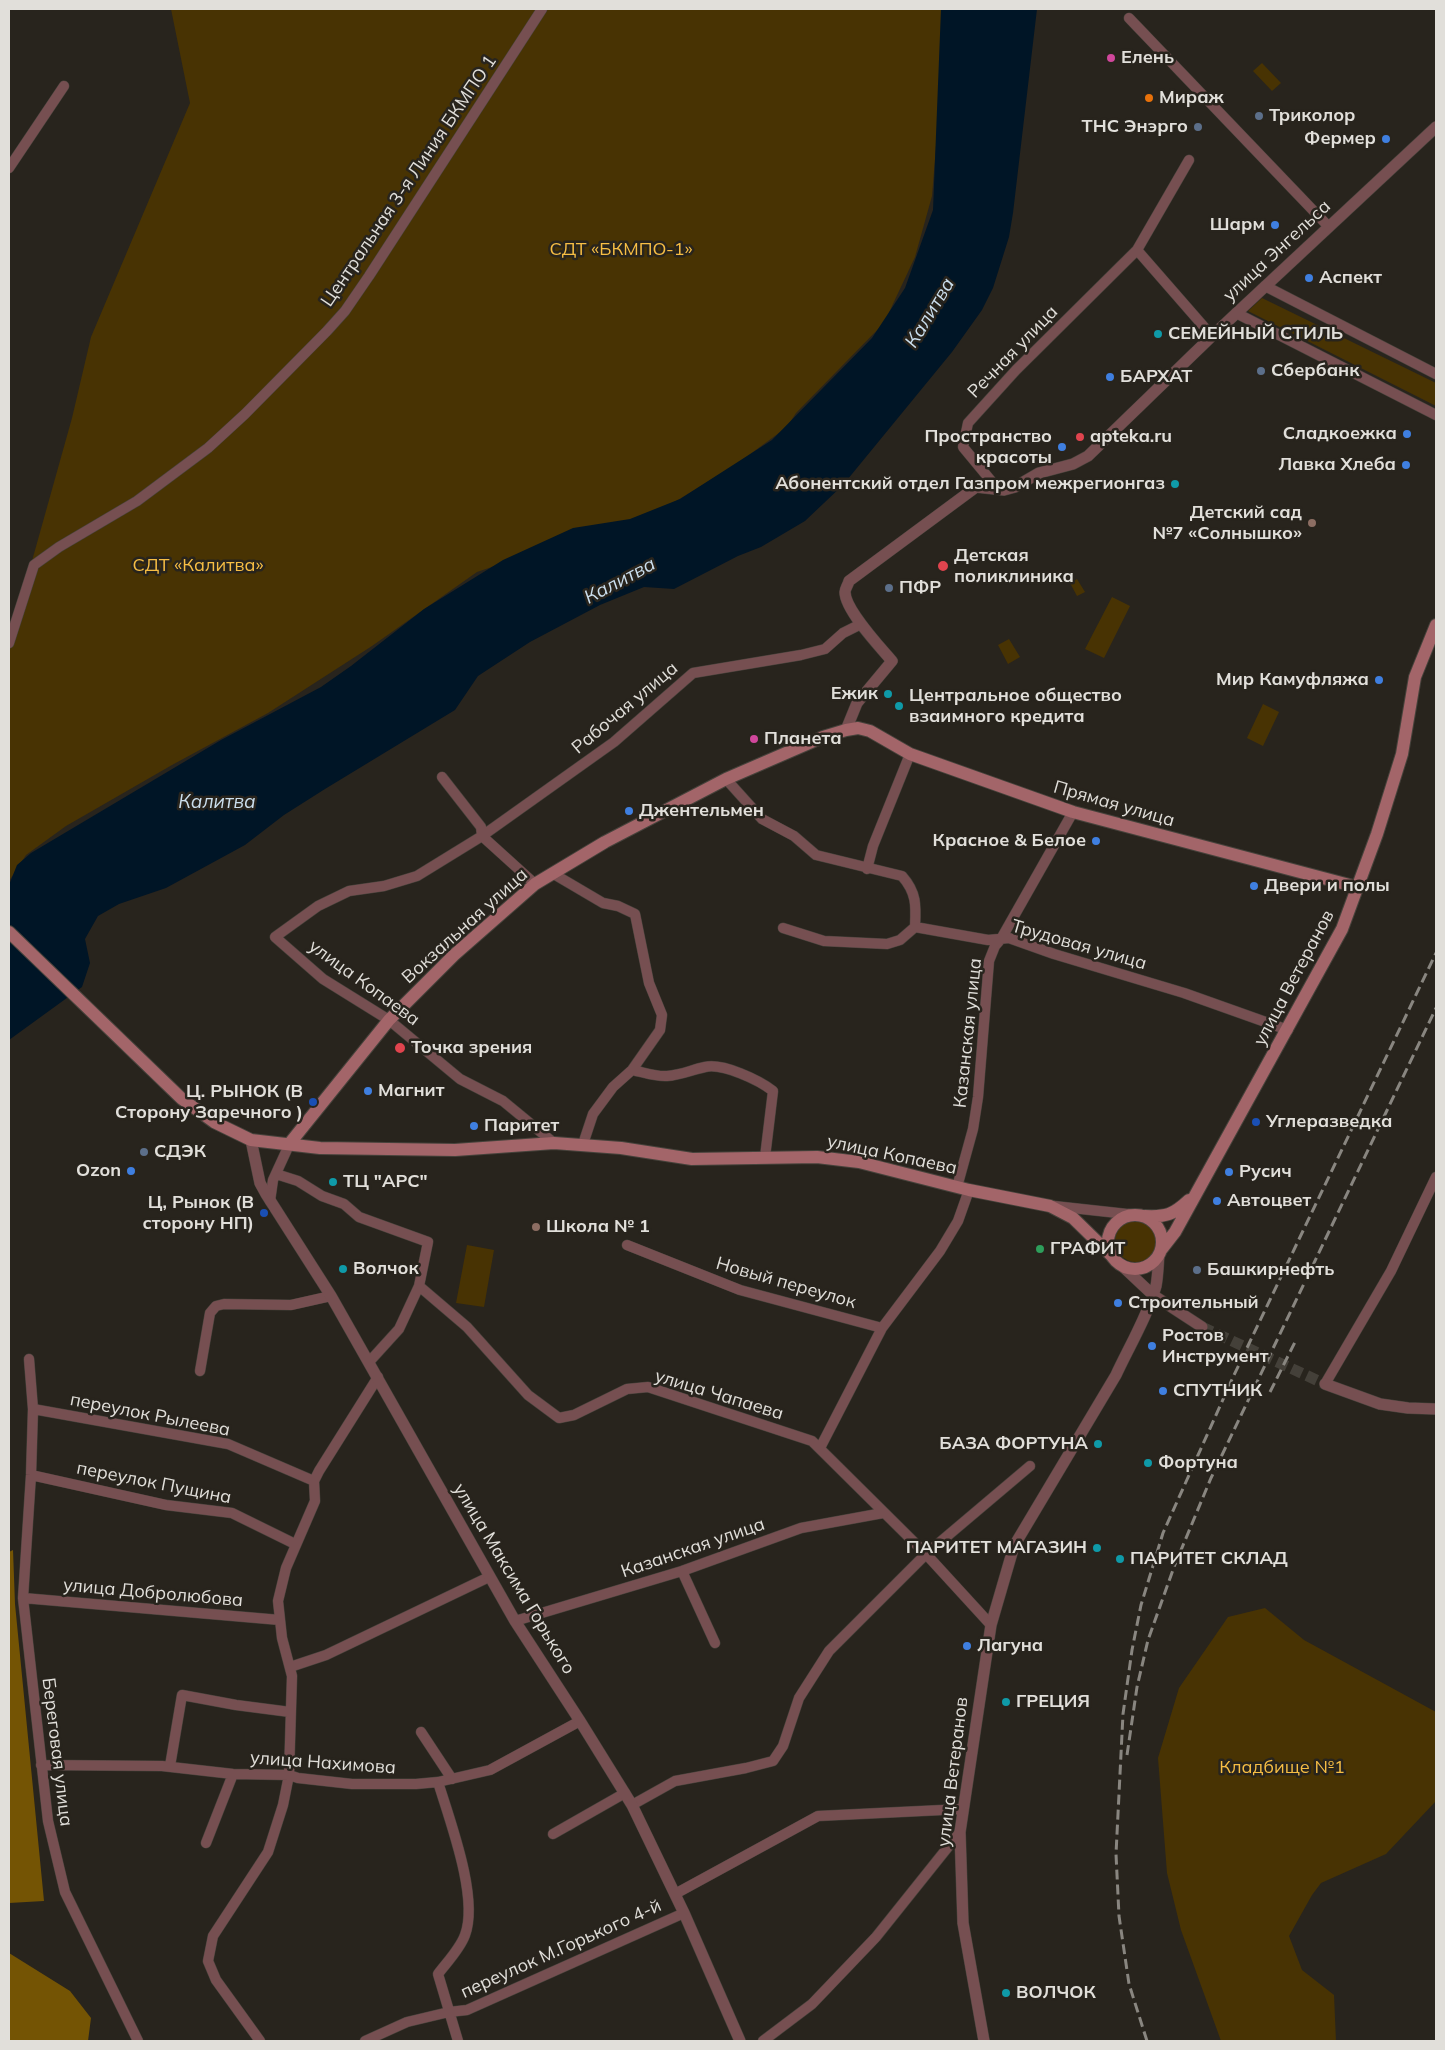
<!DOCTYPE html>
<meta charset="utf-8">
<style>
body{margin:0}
#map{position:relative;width:1445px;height:2050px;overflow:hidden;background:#28241d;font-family:Mulish,sans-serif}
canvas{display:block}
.frame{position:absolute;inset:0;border:10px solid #e1dfda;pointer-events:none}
</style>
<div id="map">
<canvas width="1445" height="2050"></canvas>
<div class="frame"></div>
</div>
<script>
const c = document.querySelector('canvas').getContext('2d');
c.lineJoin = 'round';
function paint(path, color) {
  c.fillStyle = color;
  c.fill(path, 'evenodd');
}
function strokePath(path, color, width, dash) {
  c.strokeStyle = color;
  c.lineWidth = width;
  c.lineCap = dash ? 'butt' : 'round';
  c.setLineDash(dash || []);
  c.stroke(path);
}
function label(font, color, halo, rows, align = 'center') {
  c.font = font + ' Mulish,sans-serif';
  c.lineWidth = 5;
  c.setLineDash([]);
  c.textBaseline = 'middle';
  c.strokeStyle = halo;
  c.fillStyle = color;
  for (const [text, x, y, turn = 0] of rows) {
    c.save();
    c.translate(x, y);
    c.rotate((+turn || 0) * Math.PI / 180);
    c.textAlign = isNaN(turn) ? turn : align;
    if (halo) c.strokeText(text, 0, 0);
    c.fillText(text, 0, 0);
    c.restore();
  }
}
paint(new Path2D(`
 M 171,9 L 947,9 L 932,196 L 915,257 L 884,323 L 796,413 L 787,427 L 734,466 L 663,509 L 477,572 L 372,646 L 268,713 L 172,765 L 66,826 L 26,855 L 9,881 L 9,643 L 72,418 L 91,337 L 190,103 Z
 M 1262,63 L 1281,83 L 1272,91 L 1253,71 Z
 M 1262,298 L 1436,383 L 1436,406 L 1248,311 Z
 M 1077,579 L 1085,592 L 1077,596 L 1070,583 Z
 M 1112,597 L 1130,606 L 1104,658 L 1085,649 Z
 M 1009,639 L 1020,657 L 1008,664 L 998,645 Z
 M 1263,704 L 1279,712 L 1263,746 L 1247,738 Z
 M1115 1241a21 21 0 1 1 42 0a21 21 0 1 1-42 0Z
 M 467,1245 L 494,1250 L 484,1307 L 456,1303 Z
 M 1265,1608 L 1304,1640 L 1436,1712 L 1436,1801 L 1386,1854 L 1321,1883 L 1312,1895 L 1289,1936 L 1302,1970 L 1334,1995 L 1336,2041 L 1221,2041 L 1181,1930 L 1167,1873 L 1158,1758 L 1179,1688 L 1228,1617 Z`), '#483303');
paint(new Path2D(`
 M 13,1550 L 15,1604 L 44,1901 L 9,1903 L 9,1552 Z
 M 9,1953 L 70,1991 L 91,2018 L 88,2041 L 9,2041 Z`), '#745404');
paint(new Path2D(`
 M 941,9 L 1037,9 L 1013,213 L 1009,237 L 993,288 L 982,310 L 952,352 L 843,485 L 805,521 L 761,547 L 738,556 L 674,589 L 644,587 L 600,605 L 530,642 L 478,676 L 455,710 L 325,789 L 284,815 L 245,845 L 166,888 L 119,904 L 98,916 L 85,939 L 90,963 L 82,987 L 9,1040 L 9,885 L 17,865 L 31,853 L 221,740 L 321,687 L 351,666 L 424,609 L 503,560 L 573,528 L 630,519 L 680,499 L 772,440 L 872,338 L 905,288 L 933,210 Z`), '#001526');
strokePath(new Path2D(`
 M 1202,1327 L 1325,1384`), '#444039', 11, [11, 5.5]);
const minor = new Path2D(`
 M 1129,18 L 1329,227
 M 9,168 L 64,86
 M 1137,250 L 1212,336
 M 1265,286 L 1436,374
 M 1236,313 L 1436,415
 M 997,488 L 963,447 L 968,423 L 1016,370 L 1137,250 L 1189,160
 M 9,643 L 34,565 L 59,547 L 137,501 L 208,448 L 245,414 L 327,331 L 345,311 L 369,276 L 542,9
 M 442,777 L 481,827 L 482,836 L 535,884
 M 726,779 L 762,819 L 794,836 L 816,855 L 902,876 C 917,893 916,906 915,927
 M 867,869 L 873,846 L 910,754
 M 552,873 L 603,903 L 618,906 L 635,914 L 649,983 L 662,1015 L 660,1030 L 632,1070 L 613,1087 L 593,1114 L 583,1144
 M 915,927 L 988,940 L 1009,938 L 1054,954 L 1184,993 L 1288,1030
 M 783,928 L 824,941 L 887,944 L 900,940 L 915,927
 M 632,1070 C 643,1072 656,1077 667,1076 C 681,1075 691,1070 705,1067 C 723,1063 759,1080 773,1091 L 765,1157
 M 554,1143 L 503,1101 L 460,1079 L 389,1020 L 323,979 L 275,937 L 318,906 L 349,891 L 384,886 L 417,876 L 482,836 L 614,742 L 693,673 L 801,655 L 825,649 L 843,633 L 861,624
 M 276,1174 L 298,1181 L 322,1196 L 344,1204 L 359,1217 L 428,1242 L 419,1286 L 399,1329 L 369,1362
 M 957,1187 L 973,1129 L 978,1097 L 989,961 L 995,946 L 1001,939 L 1073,812
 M 270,1201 L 273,1180 L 290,1143
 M 1054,1206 L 1136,1215
 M 627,1245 L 740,1290 L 882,1328
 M 419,1286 L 467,1327 L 528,1395 L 559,1418 L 574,1415 L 627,1389 L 648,1387 L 812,1441 L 926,1554 L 991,1625
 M 29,1359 L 33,1409 L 31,1475 L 23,1598 L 48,1821 L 65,1892 L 138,2041
 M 200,1371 L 210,1313 L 216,1306 L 224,1304 L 291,1305 L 331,1296
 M 1325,1384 L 1391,1271 L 1436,1177
 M 33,1409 L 228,1444 L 314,1481
 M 820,1448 L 882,1328 L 940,1251 L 958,1221 L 969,1190
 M 31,1475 L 166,1505 L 232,1513 L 295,1544
 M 682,1571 L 715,1643
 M 23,1598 L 280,1620
 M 515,1621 L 682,1571 L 801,1528 L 883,1513
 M 290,1667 L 326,1655 L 489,1577
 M 421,1732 L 452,1779
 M 41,1765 L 162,1766 L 233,1774 L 289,1775 L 298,1778 L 352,1784 L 416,1784 L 438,1782 L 490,1770 L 580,1721
 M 170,1766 L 182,1695 L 236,1705 L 290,1712
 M 438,1782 C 450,1821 479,1898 465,1935 C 460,1949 447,1962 438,1974 L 458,2041
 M 632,1805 L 675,1781 L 746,1768 L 773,1761 L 783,1746 L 799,1698 L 829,1651 L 926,1554 L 1030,1466
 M 553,1834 L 625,1793
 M 206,1843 L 233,1774
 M 675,1894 L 818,1816 L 963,1809
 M 260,2041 L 216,1980 L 208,1961 L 213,1936 L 268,1852 L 283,1805 L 289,1775 L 292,1676 L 282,1638 L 278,1601 L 286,1568 L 315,1501 L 314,1481 L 319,1471 L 378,1377
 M 365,2041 L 407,2022 L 449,2012 L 467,2010 L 684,1913
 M 763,2041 L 812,2004 L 876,1937 L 960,1832`);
const tertiary = new Path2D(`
 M 846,730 L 857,703 L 892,661 C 880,647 845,610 845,592 C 845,589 848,585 849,581 L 976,487 L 1004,490 L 1015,487 L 1039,473 L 1073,464 L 1088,456 L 1212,336 L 1436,127
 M 251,1140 L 260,1183 L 266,1194 L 331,1296 L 515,1621 L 580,1721 L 632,1805 L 684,1913 L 740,2041
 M 1120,1264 L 1153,1295 L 1202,1327
 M 1325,1384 L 1380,1404 L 1408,1408 L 1436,1409
 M 984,2041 L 963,1923 L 960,1832 L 991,1625 L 1014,1546 L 1116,1375 C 1129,1347 1148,1315 1156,1286 C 1158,1276 1158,1265 1159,1255`);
const secondary = new Path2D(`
 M 9,932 L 182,1099 L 214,1122 L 251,1140 L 320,1148 L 455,1150 L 554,1143 L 621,1148 L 692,1159 L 817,1157 L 859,1162 L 969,1190 L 1050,1206 L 1073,1218 L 1114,1258
 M 290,1143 L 389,1020 L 454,955 L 535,884 L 605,842 L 726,779 L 823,737 L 846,730 L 858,728 L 870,731 L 910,754 L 1073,812 L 1357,887
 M1108 1242a27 27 0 1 1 54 0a27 27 0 1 1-54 0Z
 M 1145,1216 C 1166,1217 1173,1215 1189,1200
 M 1161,1250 L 1175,1232 L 1342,929 L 1377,834 L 1402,754 L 1415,677 L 1436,625`);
strokePath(minor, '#46423b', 11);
strokePath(tertiary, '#46423b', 12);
strokePath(secondary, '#46423b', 14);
strokePath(minor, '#764f51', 10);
strokePath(tertiary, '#764f51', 11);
strokePath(secondary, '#a36569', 12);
strokePath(new Path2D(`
 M 1270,1392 L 1296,1340
 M 1127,1755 L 1137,1687 L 1148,1640 L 1174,1567 L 1211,1478 L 1436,1008
 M 1147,2041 L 1129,1984 L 1119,1916 L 1116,1854 L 1123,1714 L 1132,1650 L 1141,1605 L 1163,1533 L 1234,1375 L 1436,953`), '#898680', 3, [10, 5]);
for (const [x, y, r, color] of [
 [1111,58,5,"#d1479c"],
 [1149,98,5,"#e8710a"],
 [1259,116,5,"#5c6f8a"],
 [1198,127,5,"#5c6f8a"],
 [1386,139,5,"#3f7fe0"],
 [1275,225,5,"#3f7fe0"],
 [1309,278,5,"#3f7fe0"],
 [1158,334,5,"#0f9aa8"],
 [1261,371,5,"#5c6f8a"],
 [1110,377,5,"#3f7fe0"],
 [1407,434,5,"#3f7fe0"],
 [1080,437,5,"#e0444e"],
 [1062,447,5,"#3f7fe0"],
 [1406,465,5,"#3f7fe0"],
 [1175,484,5,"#0f9aa8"],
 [1312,523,5,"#8d6e63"],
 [943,566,6,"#e0444e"],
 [889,588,5,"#5c6f8a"],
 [1379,680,5,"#3f7fe0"],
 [888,694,5,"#0f9aa8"],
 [899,706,5,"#0f9aa8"],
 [754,739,5,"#d1479c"],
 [629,811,5,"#3f7fe0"],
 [1096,841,5,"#3f7fe0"],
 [1254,886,5,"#3f7fe0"],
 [400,1048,6,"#e0444e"],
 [368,1091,5,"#3f7fe0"],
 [313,1102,5,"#1a4fb4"],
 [1256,1122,5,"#1a4fb4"],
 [474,1126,5,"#3f7fe0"],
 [144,1152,5,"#5c6f8a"],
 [131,1171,5,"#3f7fe0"],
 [1229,1172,5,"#3f7fe0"],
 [333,1182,5,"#0f9aa8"],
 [1217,1201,5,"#3f7fe0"],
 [264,1213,5,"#1a4fb4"],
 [536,1227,5,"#8d6e63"],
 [1040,1249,5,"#2e9e5b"],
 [343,1269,5,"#0f9aa8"],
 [1197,1270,5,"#5c6f8a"],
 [1118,1303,5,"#3f7fe0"],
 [1152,1346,5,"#3f7fe0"],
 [1163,1391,5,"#3f7fe0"],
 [1098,1444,5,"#0f9aa8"],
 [1148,1463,5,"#0f9aa8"],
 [1097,1548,5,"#0f9aa8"],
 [1120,1559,5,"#0f9aa8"],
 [967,1646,5,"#3f7fe0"],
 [1006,1702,5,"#0f9aa8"],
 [1006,1993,5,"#0f9aa8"]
]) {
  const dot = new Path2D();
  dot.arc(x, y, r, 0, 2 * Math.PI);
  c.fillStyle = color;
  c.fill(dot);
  strokePath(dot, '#28241d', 2);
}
label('bold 18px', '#e1dfda', '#28241d', [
 ["Елень",1121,58],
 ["Мираж",1159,98],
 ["Триколор",1269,116],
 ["ТНС Энэрго",1188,127,"right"],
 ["Фермер",1376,139,"right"],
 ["Шарм",1265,225,"right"],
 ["Аспект",1319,278],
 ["СЕМЕЙНЫЙ СТИЛЬ",1168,334],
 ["Сбербанк",1271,371],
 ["БАРХАТ",1120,377],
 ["Сладкоежка",1397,434,"right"],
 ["Пространство",1052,437,"right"],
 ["красоты",1052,458,"right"],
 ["apteka.ru",1090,437],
 ["Лавка Хлеба",1396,465,"right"],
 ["Абонентский отдел Газпром межрегионгаз",1165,484,"right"],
 ["Детский сад",1302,513,"right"],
 ["№7 «Солнышко»",1302,534,"right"],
 ["Детская",954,556],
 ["поликлиника",954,577],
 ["ПФР",899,588],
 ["Мир Камуфляжа",1369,680,"right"],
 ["Ежик",878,694,"right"],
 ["Центральное общество",909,696],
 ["взаимного кредита",909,717],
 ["Планета",764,739],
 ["Джентельмен",639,811],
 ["Красное & Белое",1086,841,"right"],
 ["Двери и полы",1264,886],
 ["Точка зрения",411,1048],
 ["Магнит",378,1091],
 ["Ц. РЫНОК (В",303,1092,"right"],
 ["Сторону Заречного )",303,1113,"right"],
 ["Углеразведка",1266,1122],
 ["Паритет",484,1126],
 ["СДЭК",154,1152],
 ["Ozon",121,1171,"right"],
 ["Русич",1239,1172],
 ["ТЦ \"АРС\"",343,1182],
 ["Автоцвет",1227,1201],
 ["Ц, Рынок (В",254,1203,"right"],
 ["сторону НП)",254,1224,"right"],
 ["Школа № 1",546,1227],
 ["ГРАФИТ",1050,1249],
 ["Волчок",353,1269],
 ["Башкирнефть",1207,1270],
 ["Строительный",1128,1303],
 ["Ростов",1162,1336],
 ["Инструмент",1162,1357],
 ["СПУТНИК",1173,1391],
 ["БАЗА ФОРТУНА",1088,1444,"right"],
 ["Фортуна",1158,1463],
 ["ПАРИТЕТ МАГАЗИН",1087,1548,"right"],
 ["ПАРИТЕТ СКЛАД",1130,1559],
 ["Лагуна",977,1646],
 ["ГРЕЦИЯ",1016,1702],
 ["ВОЛЧОК",1016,1993]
], 'left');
label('18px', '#e1dfda', '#28241d', [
 ["Центральная 3-я Линия БКМПО 1",409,181,-56],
 ["улица Энгельса",1277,251,-43],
 ["Речная улица",1013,352,-46],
 ["Рабочая улица",625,708,-40],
 ["Прямая улица",1114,804,16],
 ["Вокзальная улица",465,926,-42],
 ["Трудовая улица",1079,945,16],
 ["улица Ветеранов",1294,978,-62],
 ["улица Копаева",364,983,36],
 ["Казанская улица",968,1033,-84],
 ["улица Копаева",892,1155,12],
 ["Новый переулок",786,1283,16],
 ["улица Чапаева",719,1395,17],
 ["переулок Рылеева",150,1415,11],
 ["переулок Пущина",154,1483,11],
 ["Казанская улица",693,1548,-19],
 ["улица Максима Горького",514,1579,59],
 ["улица Добролюбова",153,1593,5],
 ["Береговая улица",57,1752,83],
 ["улица Нахимова",323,1763,4],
 ["улица Ветеранов",953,1772,-83],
 ["переулок М.Горького 4-й",561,1949,-24]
]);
label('18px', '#f7be44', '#28241d', [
 ["СДТ «БКМПО-1»",621,250],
 ["СДТ «Калитва»",198,566],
 ["Кладбище №1",1282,1768]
]);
label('italic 19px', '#cbdfee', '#28241d', [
 ["Калитва",930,313,-59],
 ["Калитва",620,581,-28],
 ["Калитва",217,802]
]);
</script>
